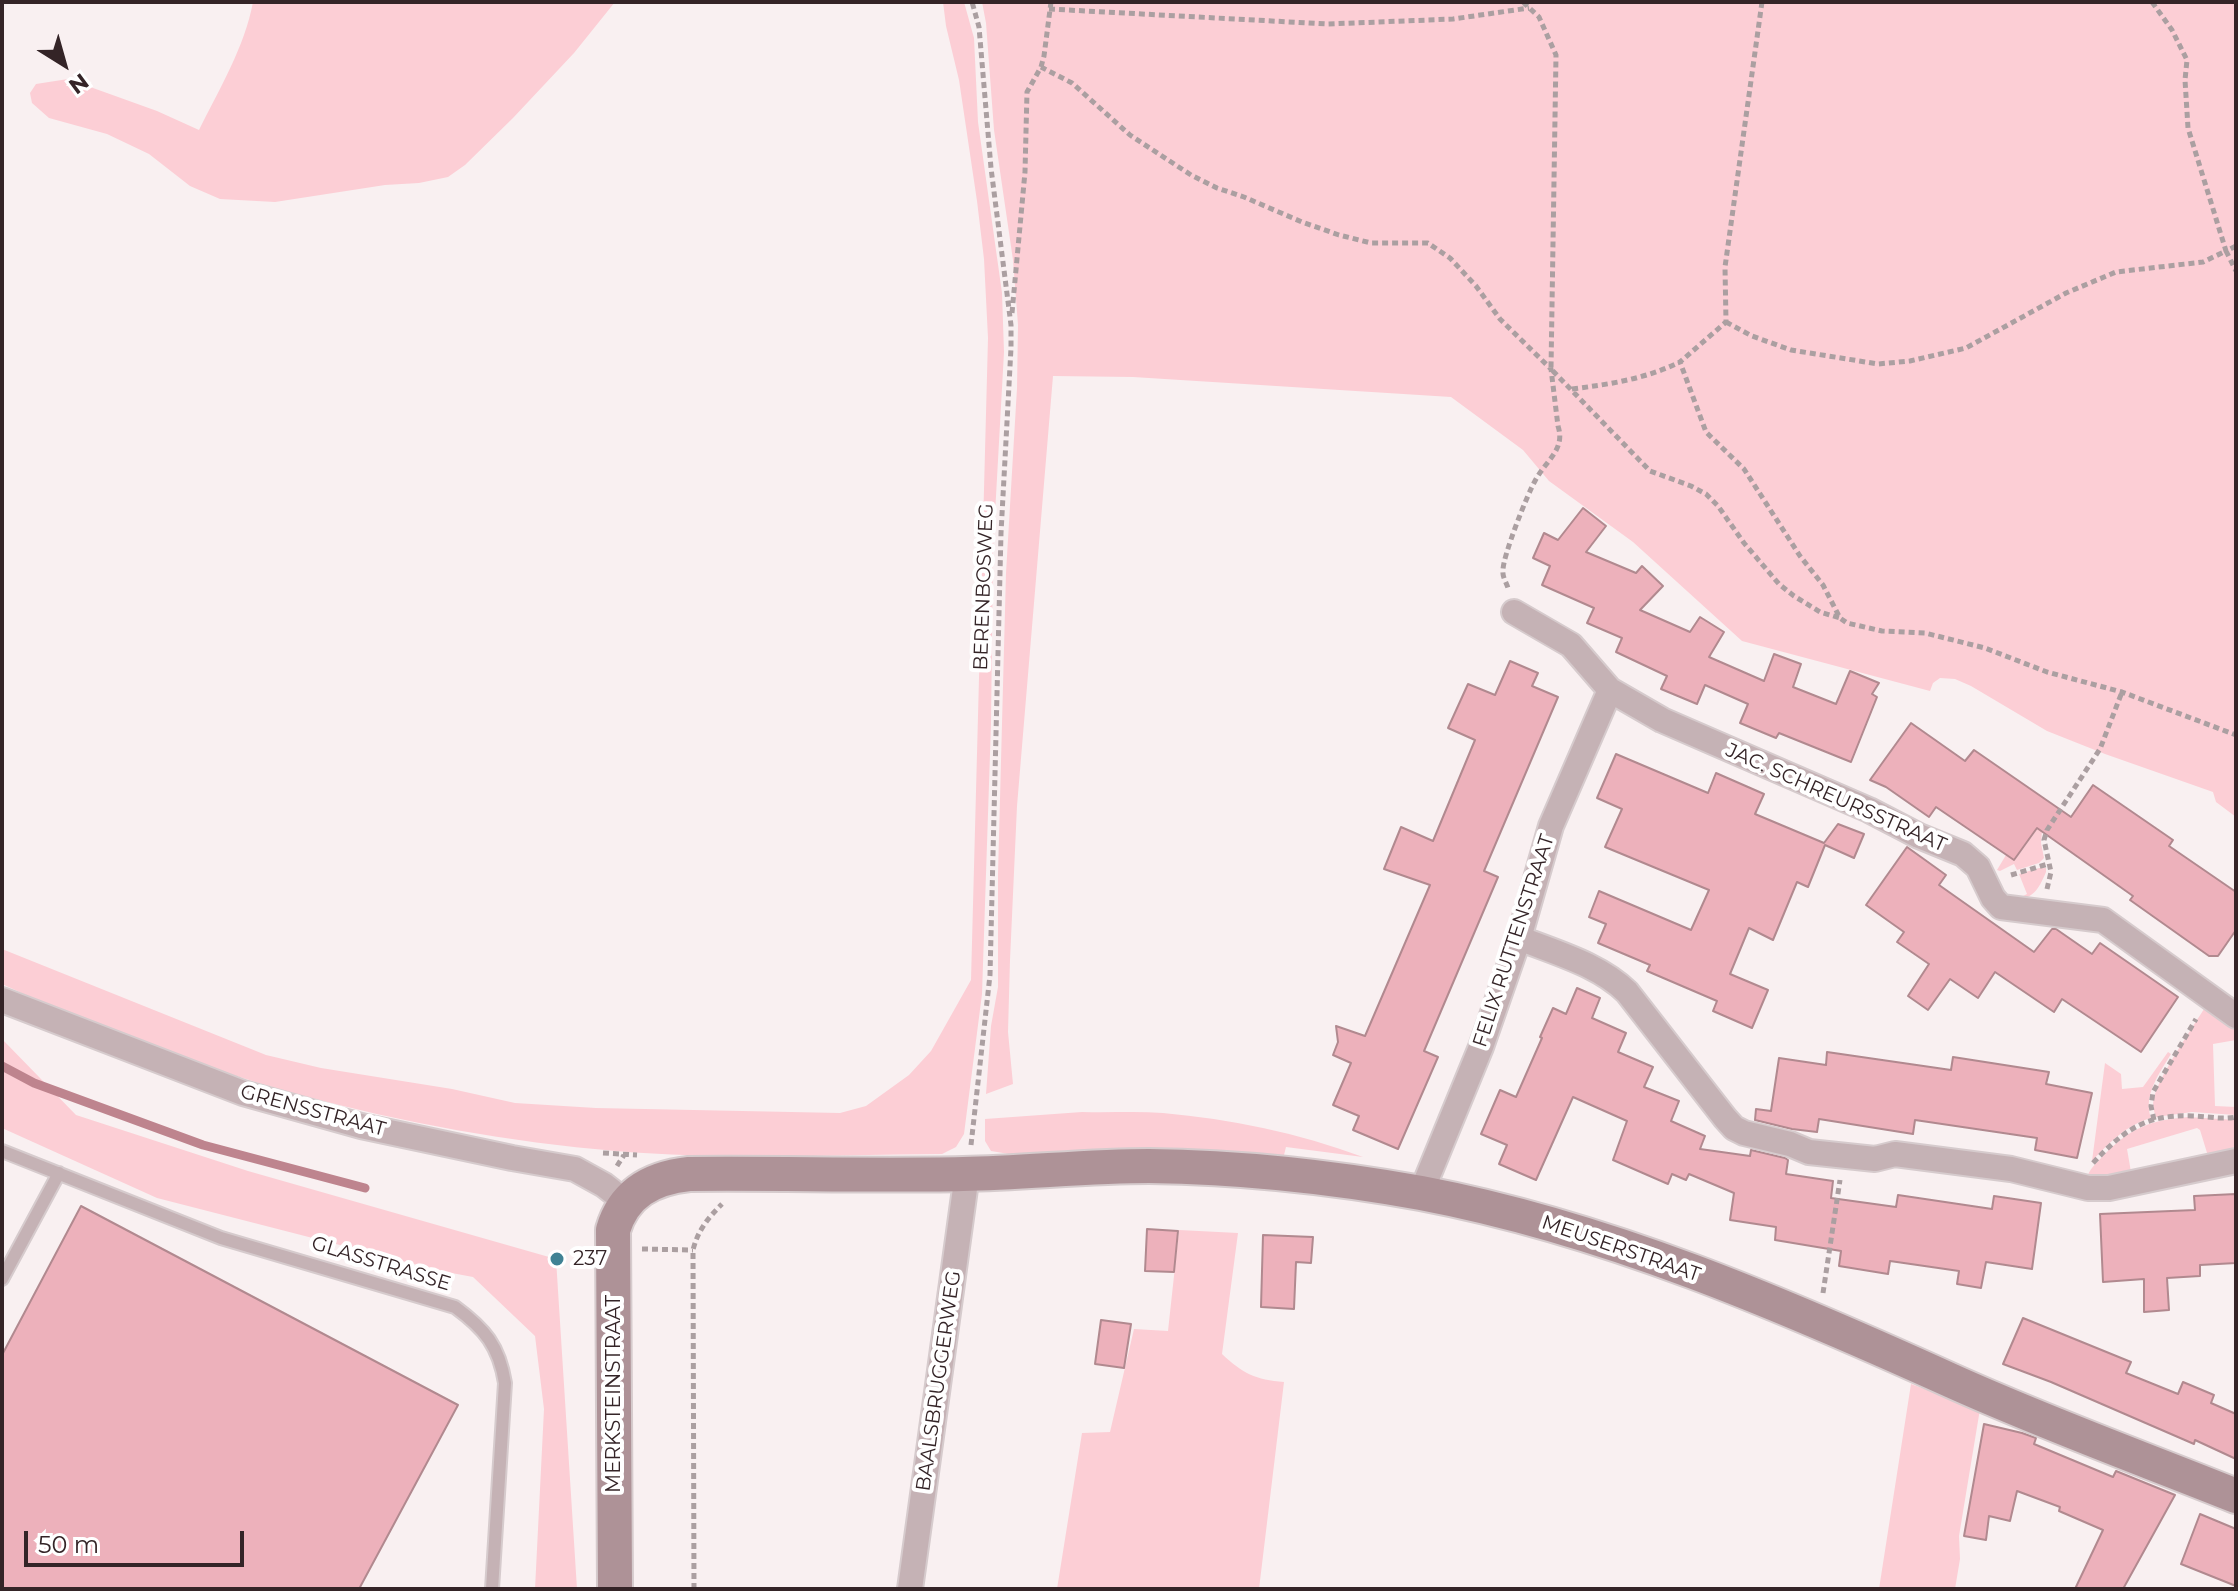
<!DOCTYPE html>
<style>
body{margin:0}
#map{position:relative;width:2238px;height:1591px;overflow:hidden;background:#f9f0f1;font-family:Montserrat,sans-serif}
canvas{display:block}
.frame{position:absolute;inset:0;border:4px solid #342427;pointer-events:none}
.north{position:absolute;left:24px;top:24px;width:80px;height:80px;-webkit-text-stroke:6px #fff;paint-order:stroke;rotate:143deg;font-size:22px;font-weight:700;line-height:32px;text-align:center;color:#342427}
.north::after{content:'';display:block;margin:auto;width:28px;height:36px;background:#342427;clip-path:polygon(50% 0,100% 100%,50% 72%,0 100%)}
.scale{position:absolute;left:24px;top:1531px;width:220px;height:36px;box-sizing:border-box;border:4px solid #342427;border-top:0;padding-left:10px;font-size:24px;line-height:28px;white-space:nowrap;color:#342427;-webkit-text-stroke:6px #fff;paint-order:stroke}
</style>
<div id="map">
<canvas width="2238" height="1591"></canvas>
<div class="frame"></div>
<div class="north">N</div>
<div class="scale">50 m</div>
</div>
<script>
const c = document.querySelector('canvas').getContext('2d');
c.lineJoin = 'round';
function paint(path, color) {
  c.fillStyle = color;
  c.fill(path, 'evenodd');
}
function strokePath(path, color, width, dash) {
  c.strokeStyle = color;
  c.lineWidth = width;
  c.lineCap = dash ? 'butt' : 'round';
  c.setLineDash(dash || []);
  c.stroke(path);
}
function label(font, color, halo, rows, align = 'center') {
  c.font = font + ' Montserrat,sans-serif';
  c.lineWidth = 8;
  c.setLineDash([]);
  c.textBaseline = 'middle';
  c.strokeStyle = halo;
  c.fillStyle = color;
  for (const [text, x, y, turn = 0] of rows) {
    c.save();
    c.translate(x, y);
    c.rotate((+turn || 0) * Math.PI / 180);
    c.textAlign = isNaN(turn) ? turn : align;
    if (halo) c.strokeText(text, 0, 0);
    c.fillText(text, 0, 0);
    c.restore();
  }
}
paint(new Path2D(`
 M 253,2 L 615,2 L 574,53 L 513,118 L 465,165 L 448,177 L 419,183 L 385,185 L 275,202 L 220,199 L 190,186 L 149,154 L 107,134 L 49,118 L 32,103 L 30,93 L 36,84 L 68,79 L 157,111 L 199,130 C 219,90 245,46 253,2 Z
 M 943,2 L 964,2 L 974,38 L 978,122 L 1002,293 L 1004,352 L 993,550 L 991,724 L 982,994 L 964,1134 L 956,1147 L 942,1154 C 834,1155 724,1160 616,1151 C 403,1133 195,1076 2,984 L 2,949 L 266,1055 L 321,1068 L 452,1089 L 515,1103 L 596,1108 L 840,1113 L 866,1106 L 909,1075 L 931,1051 L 971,980 L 988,338 L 984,259 L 977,201 L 959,80 L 946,26 Z
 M 982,2 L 2236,2 L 2236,817 L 2216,802 L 2213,792 L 2105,754 L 2047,731 L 1971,686 L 1955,679 L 1940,678 L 1933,683 L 1930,691 L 1742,641 L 1633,542 L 1549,481 L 1523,450 L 1451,397 L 1133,377 L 1053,376 L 1017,806 L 1010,960 L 1008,1032 L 1013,1084 L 986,1094 L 991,1026 L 998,987 L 998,874 L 1006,573 L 1017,388 L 1018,325 L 1013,260 L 994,130 L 986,23 Z
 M 2038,828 L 2042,831 L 2041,843 L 2044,858 L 2039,863 L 2017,870 L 2014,864 L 2000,871 L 1997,870 L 2006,855 L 2015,860 Z
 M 2039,868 L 2046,868 L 2046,872 C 2038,891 2033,898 2014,901 L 2027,894 L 2019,874 Z
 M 2207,1004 L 2236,1026 L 2236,1040 L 2213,1044 L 2215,1106 L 2236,1107 L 2236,1115 L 2192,1112 L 2156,1117 C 2154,1111 2152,1105 2154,1098 C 2159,1075 2194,1026 2207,1004 Z
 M 2,1039 L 76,1115 L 248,1171 L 556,1259 L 577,1589 L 535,1589 L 544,1409 L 535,1336 L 473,1277 L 441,1271 L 157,1198 L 2,1128 Z
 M 2168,1052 L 2171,1054 C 2159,1074 2143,1095 2151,1118 C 2125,1126 2110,1142 2092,1161 L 2105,1063 L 2121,1074 L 2122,1089 L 2143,1087 Z
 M 1082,1112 C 1109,1113 1136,1111 1163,1113 C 1231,1119 1298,1133 1363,1157 L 1286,1147 L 1283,1159 L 1009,1154 L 991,1151 L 985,1141 L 985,1119 Z
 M 2188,1117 L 2236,1120 L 2236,1145 L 2226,1153 L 2208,1156 L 2200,1130 L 2197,1128 L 2127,1149 L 2131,1172 L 2114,1176 L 2087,1178 C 2089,1169 2096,1164 2102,1157 C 2129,1129 2149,1120 2188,1117 Z
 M 1179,1230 L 1238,1233 L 1222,1354 C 1242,1373 1256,1380 1284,1382 L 1259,1589 L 1057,1589 L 1082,1433 L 1110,1432 L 1134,1329 L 1168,1331 Z
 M 1911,1384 L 1980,1409 L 1959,1536 L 1960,1559 L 1955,1589 L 1879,1589 Z`), '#fcced5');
strokePath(new Path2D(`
 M 2,1066 L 34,1083 L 203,1145 L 365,1188`), '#be848e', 9);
const building = new Path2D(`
 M 1583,508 L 1606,526 L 1586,552 L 1636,573 L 1642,566 L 1663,586 L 1640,610 L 1690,632 L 1700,617 L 1724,632 L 1709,657 L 1764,681 L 1774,654 L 1801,664 L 1793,687 L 1836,704 L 1850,671 L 1879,683 L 1872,694 L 1877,697 L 1851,762 L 1779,733 L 1776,738 L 1740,723 L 1748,704 L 1705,685 L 1697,704 L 1661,689 L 1667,676 L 1616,652 L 1622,638 L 1587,623 L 1594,608 L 1542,585 L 1550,566 L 1533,558 L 1544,533 L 1558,540 Z
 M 1510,661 L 1538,673 L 1532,686 L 1558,697 L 1484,871 L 1498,877 L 1424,1051 L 1438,1057 L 1398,1149 L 1353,1130 L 1359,1116 L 1333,1105 L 1351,1063 L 1333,1055 L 1338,1042 L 1336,1026 L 1365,1036 L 1430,885 L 1384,869 L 1401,827 L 1433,841 L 1475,740 L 1448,728 L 1468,684 L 1495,695 Z
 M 1911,723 L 1965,761 L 1974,750 L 2071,817 L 2093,785 L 2173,840 L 2169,846 L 2236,892 L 2236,930 L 2218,956 L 2209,956 L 2130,900 L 2133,896 L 2037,828 L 2014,860 L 1936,807 L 1929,817 L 1886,787 L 1870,780 Z
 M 1616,754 L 1708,793 L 1716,773 L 1764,794 L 1755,814 L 1824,843 L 1838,824 L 1864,834 L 1854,858 L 1825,845 L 1808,887 L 1797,882 L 1773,940 L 1749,928 L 1730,974 L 1768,990 L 1752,1028 L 1713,1011 L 1717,1001 L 1647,971 L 1650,965 L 1598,943 L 1606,924 L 1589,917 L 1599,891 L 1691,930 L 1709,890 L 1605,847 L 1622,809 L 1597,798 Z
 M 1907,847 L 1946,875 L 1939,885 L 2034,952 L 2052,929 L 2056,929 L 2092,954 L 2100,943 L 2178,997 L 2141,1052 L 2062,999 L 2054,1012 L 1995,972 L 1978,998 L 1950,979 L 1928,1010 L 1908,996 L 1929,964 L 1897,942 L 1904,932 L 1866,905 Z
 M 1577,988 L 1600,998 L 1592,1018 L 1626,1033 L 1618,1052 L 1653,1067 L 1644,1087 L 1679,1101 L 1671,1121 L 1705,1136 L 1700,1149 L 1750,1156 L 1751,1150 L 1785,1158 L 1788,1160 L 1786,1174 L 1833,1181 L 1831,1198 L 1896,1207 L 1898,1195 L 1992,1209 L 1994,1196 L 2041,1203 L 2032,1269 L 1986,1262 L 1981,1288 L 1957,1284 L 1959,1271 L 1890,1261 L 1888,1274 L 1839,1266 L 1841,1251 L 1775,1240 L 1776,1227 L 1730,1220 L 1734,1193 L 1689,1174 L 1686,1180 L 1672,1174 L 1668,1184 L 1613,1160 L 1627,1121 L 1573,1097 L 1536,1180 L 1499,1164 L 1507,1145 L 1481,1134 L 1500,1090 L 1516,1097 L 1542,1038 L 1540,1037 L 1553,1008 L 1566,1014 Z
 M 1827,1052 L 1951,1070 L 1953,1057 L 2049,1072 L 2046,1084 L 2092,1093 L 2077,1158 L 2035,1150 L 2037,1138 L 1915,1120 L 1913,1134 L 1819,1119 L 1817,1132 L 1792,1129 L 1755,1120 L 1756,1109 L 1771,1111 L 1779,1058 L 1826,1065 Z
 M 2236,1194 L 2236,1263 L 2200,1265 L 2200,1276 L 2167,1278 L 2169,1310 L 2144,1312 L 2144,1279 L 2103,1282 L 2100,1214 L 2195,1210 L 2194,1196 Z
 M 81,1206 L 458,1405 L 359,1589 L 2,1589 L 2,1355 Z
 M 1147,1229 L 1178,1231 L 1174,1272 L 1145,1271 Z
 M 1263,1235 L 1313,1237 L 1311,1263 L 1296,1262 L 1294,1309 L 1261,1307 Z
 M 2023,1318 L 2131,1362 L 2126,1373 L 2178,1394 L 2183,1382 L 2214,1395 L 2211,1403 L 2236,1414 L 2236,1459 L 2195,1440 L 2194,1444 L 2051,1382 L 2003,1364 Z
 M 1101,1320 L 1131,1324 L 1124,1368 L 1095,1364 Z
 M 1984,1424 L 2022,1433 L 2036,1438 L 2034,1444 L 2113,1477 L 2116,1471 L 2175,1495 L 2123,1589 L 2075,1589 L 2103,1530 L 2059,1511 L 2060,1507 L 2017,1491 L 2010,1521 L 1989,1516 L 1986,1540 L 1964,1536 Z
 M 2200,1514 L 2236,1529 L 2236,1586 L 2181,1564 Z`);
paint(building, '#edb1bb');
strokePath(building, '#b1898f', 2);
const lane = new Path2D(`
 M 2,1151 L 221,1238 L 455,1307 C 485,1329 499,1346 505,1383 L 492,1589
 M 2,1279 L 59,1173`);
const street = new Path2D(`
 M 1514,612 L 1571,645 L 1610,690 L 1662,720 L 1869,810 L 1919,836 L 1963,854 L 1978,867 L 1993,898 L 2001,907 L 2103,920 L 2236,1016
 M 1519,938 C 1556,953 1598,964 1627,992 L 1725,1118 L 1734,1128 L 1744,1133 L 1790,1144 L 1809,1152 L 1875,1159 L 1895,1154 L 2011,1169 L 2088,1188 L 2109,1188 L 2236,1161
 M 2,1000 L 243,1093 L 361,1126 L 512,1158 L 575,1169 L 604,1185 L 627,1203
 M 1421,1193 L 1481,1047 L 1519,938 L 1551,826 L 1610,690
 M 910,1589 L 967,1174`);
const secondary = new Path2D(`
 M 615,1589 L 613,1230 C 624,1193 652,1178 689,1174 C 780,1173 872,1176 963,1174 C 1025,1173 1087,1166 1149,1166 C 1239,1167 1332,1177 1421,1193 C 1606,1228 1782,1304 1952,1381 C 2045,1423 2141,1458 2236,1496`);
strokePath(lane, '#d6cbcd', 16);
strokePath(street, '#d6cbcd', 28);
strokePath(secondary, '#d6cbcd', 38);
strokePath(new Path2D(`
 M 1523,2 L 1539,17 L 1556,55 L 1551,369 L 1650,471 L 1691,486 L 1706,494 L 1718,506 L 1744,543 L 1779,584 L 1794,596 L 1820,612 L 1840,618
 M 1762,2 L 1725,267 L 1726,322 L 1680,362 L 1706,432 L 1744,469 L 1800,556 L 1823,585 L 1840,618 L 1847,623 L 1882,631 L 1925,633 L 1985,648 L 2047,672 L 2122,692 L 2236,735
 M 2152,2 L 2172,30 L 2187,60 L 2185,80 L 2188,128 L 2226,251 L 2236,246
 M 1049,9 L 1328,24 L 1453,19 L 1529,8
 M 1041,67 L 1044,56 L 1051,2
 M 1012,313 L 1025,172 L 1027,92 L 1041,67 L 1072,83 L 1130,135 L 1191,175 L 1217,188 L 1244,197 L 1302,222 L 1339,235 L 1371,243 L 1428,243 L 1450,258 L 1476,286 L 1500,319 L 1551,369 L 1558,426 C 1566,450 1545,461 1535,481 C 1527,495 1503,556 1503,570 C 1502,576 1506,582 1508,588
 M 1726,322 L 1752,336 L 1791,350 L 1878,364 L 1910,361 L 1966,348 L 2066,293 L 2116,272 L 2203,262 L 2226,251 L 2236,271
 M 1572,389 C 1611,384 1645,379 1680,362
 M 2011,875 L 2048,864
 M 2047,889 L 2051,872 L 2044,840 L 2047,830 L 2100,749 L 2122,692
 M 2154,1120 L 2151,1106 L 2153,1092 L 2196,1019
 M 971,1145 L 990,975 L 1001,533 L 1011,348 L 1011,325 L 991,168 L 979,27 L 972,2
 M 603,1153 L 637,1155
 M 2093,1163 C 2123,1131 2145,1114 2192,1116 C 2207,1116 2221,1120 2236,1117
 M 617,1166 L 624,1155
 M 642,1249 L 693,1250
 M 1823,1293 L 1840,1180
 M 694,1589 L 693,1250 C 698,1230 708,1218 722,1204`), '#ab9fa1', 5, [6, 4]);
strokePath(lane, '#c5b2b5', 12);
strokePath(street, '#c5b2b5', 24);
strokePath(secondary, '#ae9297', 34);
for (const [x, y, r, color] of [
 [557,1259,8,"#408294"]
]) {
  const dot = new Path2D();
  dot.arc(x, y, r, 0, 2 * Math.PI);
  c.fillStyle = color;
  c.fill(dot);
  strokePath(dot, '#fff', 3);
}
label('20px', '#342427', '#fff', [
 ["BERENBOSWEG",984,587,-88],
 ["JAC. SCHREURSSTRAAT",1836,798,24],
 ["FELIX RUTTENSTRAAT",1514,941,-72],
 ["GRENSSTRAAT",313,1111,15],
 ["MEUSERSTRAAT",1621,1249,19],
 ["GLASSTRASSE",381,1264,17],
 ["BAALSBRUGGERWEG",939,1381,-82],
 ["MERKSTEINSTRAAT",614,1394,-90]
]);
label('20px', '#342427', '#fff', [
 ["237",573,1259]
], 'left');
</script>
